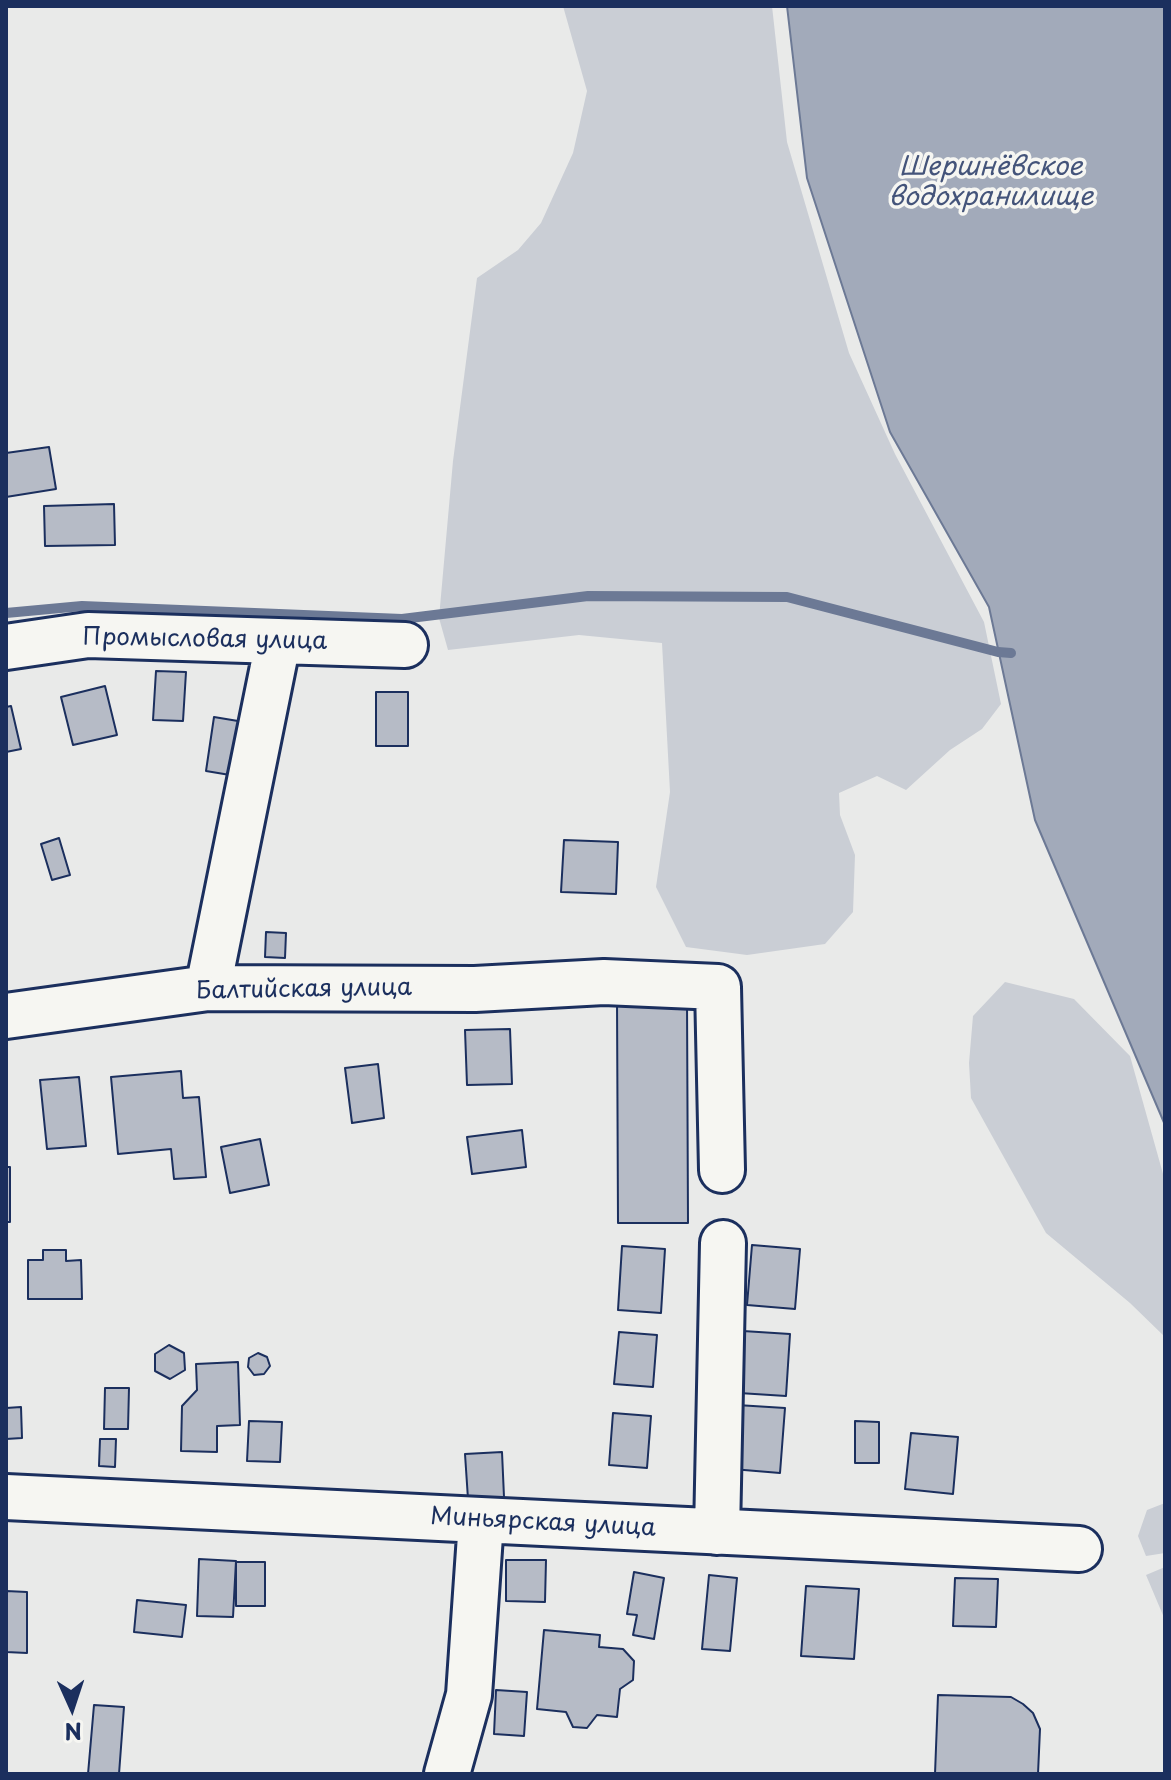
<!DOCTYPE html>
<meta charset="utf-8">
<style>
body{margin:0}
#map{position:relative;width:1171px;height:1780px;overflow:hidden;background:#e9eae9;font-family:"Playpen Sans",sans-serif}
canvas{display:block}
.frame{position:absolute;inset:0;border:8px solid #1b2f5e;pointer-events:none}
.north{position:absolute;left:32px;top:1668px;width:80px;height:80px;-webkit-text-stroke:6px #f6f6f2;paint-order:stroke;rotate:177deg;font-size:22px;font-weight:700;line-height:32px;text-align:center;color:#1b2f5e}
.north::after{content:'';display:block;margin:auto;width:28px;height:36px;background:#1b2f5e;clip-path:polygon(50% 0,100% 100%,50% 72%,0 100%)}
</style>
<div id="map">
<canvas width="1171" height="1780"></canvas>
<div class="frame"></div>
<div class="north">N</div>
</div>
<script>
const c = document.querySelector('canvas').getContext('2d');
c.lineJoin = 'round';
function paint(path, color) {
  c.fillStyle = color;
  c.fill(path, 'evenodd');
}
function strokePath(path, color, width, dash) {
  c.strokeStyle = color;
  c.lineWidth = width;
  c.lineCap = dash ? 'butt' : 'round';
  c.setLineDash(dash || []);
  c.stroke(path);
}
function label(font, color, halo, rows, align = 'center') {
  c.font = font + ' "Playpen Sans",sans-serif';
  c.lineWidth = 7;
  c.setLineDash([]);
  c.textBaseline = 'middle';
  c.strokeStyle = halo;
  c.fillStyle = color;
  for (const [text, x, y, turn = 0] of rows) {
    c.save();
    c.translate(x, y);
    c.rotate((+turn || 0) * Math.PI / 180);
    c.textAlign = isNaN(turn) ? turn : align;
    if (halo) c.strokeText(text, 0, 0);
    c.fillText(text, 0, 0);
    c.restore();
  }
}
paint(new Path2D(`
 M 563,6 L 772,6 L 787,142 L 849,353 L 895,454 L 984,622 L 1001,704 L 982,729 L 950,750 L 906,790 L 877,776 L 839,793 L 840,815 L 855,855 L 853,912 L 825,944 L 747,955 L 686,947 L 656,887 L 670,792 L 662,643 L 579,635 L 448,650 L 439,618 L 453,461 L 477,278 L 518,250 L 541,223 L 573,153 L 587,91 Z
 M 1005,982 L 1074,999 L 1130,1056 L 1165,1181 L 1165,1337 L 1130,1303 L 1046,1233 L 971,1098 L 969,1063 L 973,1016 Z
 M 1165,1503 L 1165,1553 L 1146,1556 L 1138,1536 L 1147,1510 Z
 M 1165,1567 L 1165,1620 L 1146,1575 Z`), '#caced5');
const water = new Path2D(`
 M 787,6 L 1165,6 L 1165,1125 L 1035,820 L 989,607 L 890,432 L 807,178 Z`);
paint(water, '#a2aaba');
strokePath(water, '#6c7995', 2);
strokePath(new Path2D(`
 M 6,613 L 82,606 L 402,619 L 588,596 L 787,597 L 998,652 L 1011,653`), '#6c7995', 10);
const building = new Path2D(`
 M 49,447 L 56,489 L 6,497 L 6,453 Z
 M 114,504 L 115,545 L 45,546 L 44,506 Z
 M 156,671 L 186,672 L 183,721 L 153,720 Z
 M 105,686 L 117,735 L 73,745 L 61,697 Z
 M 376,692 L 408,692 L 408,746 L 376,746 Z
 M 11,706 L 21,749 L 6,752 L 6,707 Z
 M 214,717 L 250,723 L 242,777 L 206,771 Z
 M 59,838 L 70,875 L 52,880 L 41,844 Z
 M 564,840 L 618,842 L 616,894 L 561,892 Z
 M 266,932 L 286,933 L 285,958 L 265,957 Z
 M 617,1000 L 687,1000 L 688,1223 L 618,1223 Z
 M 510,1029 L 512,1084 L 467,1085 L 465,1030 Z
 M 378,1064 L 384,1118 L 352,1123 L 345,1068 Z
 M 181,1071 L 183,1098 L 199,1097 L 206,1177 L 174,1179 L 171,1149 L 118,1154 L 111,1077 Z
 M 79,1077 L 86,1146 L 47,1149 L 40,1080 Z
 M 522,1130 L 526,1167 L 472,1174 L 467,1137 Z
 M 260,1139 L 269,1185 L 230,1193 L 221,1147 Z
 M 6,1167 L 10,1167 L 10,1222 L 6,1222 Z
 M 752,1245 L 800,1249 L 795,1309 L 747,1305 Z
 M 622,1246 L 665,1249 L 661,1313 L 618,1310 Z
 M 43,1250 L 66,1250 L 66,1261 L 81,1260 L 82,1299 L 28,1299 L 28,1260 L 43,1260 Z
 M 743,1331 L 790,1334 L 786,1396 L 739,1393 Z
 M 619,1332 L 657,1335 L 653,1387 L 614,1384 Z
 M 169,1345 L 184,1353 L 185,1370 L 170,1379 L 155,1371 L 155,1354 Z
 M 258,1353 L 267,1357 L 270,1366 L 264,1374 L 254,1375 L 248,1367 L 249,1358 Z
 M 238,1362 L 240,1425 L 217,1426 L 217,1452 L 181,1451 L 182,1406 L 197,1390 L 196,1364 Z
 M 105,1388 L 129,1388 L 128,1429 L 104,1429 Z
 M 737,1405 L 785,1408 L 780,1473 L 732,1469 Z
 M 21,1407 L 22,1438 L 6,1439 L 6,1408 Z
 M 613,1413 L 651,1416 L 647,1468 L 609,1465 Z
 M 249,1421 L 282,1422 L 280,1462 L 247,1461 Z
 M 855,1421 L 879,1422 L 879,1463 L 855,1463 Z
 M 911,1433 L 958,1437 L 953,1494 L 905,1489 Z
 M 100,1439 L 116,1439 L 115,1467 L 99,1466 Z
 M 502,1452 L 504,1497 L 468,1499 L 465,1454 Z
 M 199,1559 L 236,1561 L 233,1617 L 197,1616 Z
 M 506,1560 L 546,1560 L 545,1602 L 506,1601 Z
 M 236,1562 L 265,1562 L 265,1606 L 236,1606 Z
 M 634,1572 L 664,1578 L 654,1639 L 633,1635 L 637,1615 L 627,1614 Z
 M 709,1575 L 737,1578 L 730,1651 L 702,1649 Z
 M 955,1578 L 998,1579 L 996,1627 L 953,1626 Z
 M 806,1586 L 859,1589 L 854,1659 L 801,1656 Z
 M 6,1591 L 27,1592 L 27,1653 L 6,1652 Z
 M 137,1600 L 186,1605 L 182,1637 L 134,1632 Z
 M 544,1630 L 600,1635 L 599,1647 L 623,1649 L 634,1661 L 633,1680 L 620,1689 L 617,1717 L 597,1715 L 587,1728 L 573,1727 L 566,1712 L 537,1709 Z
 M 496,1690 L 527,1692 L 524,1736 L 494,1734 Z
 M 938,1695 L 1011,1697 L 1023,1704 L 1033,1713 L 1040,1729 L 1038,1774 L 935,1774 Z
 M 94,1705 L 124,1707 L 119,1774 L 88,1774 Z`);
paint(building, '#b6bbc6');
strokePath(building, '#1b2f5e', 2);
const minor = new Path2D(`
 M 6,647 L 88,635 L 405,645
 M 208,988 L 278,642
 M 6,1016 L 208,988 L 475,989 L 604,982 L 718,987 L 722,1170
 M 6,1497 L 1079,1549
 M 717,1532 L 723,1243
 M 447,1774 L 469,1695 L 481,1521`);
strokePath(minor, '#1b2f5e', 50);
strokePath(minor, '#f6f6f2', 44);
label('24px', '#1b2f5e', '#f6f6f2', [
 ["Промысловая улица",205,640,1],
 ["Балтийская улица",304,990,-1],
 ["Миньярская улица",543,1523,3]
]);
label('italic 26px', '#44547a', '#f6f6f2', [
 ["Шершнёвское",991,168],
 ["водохранилище",991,198]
]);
</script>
